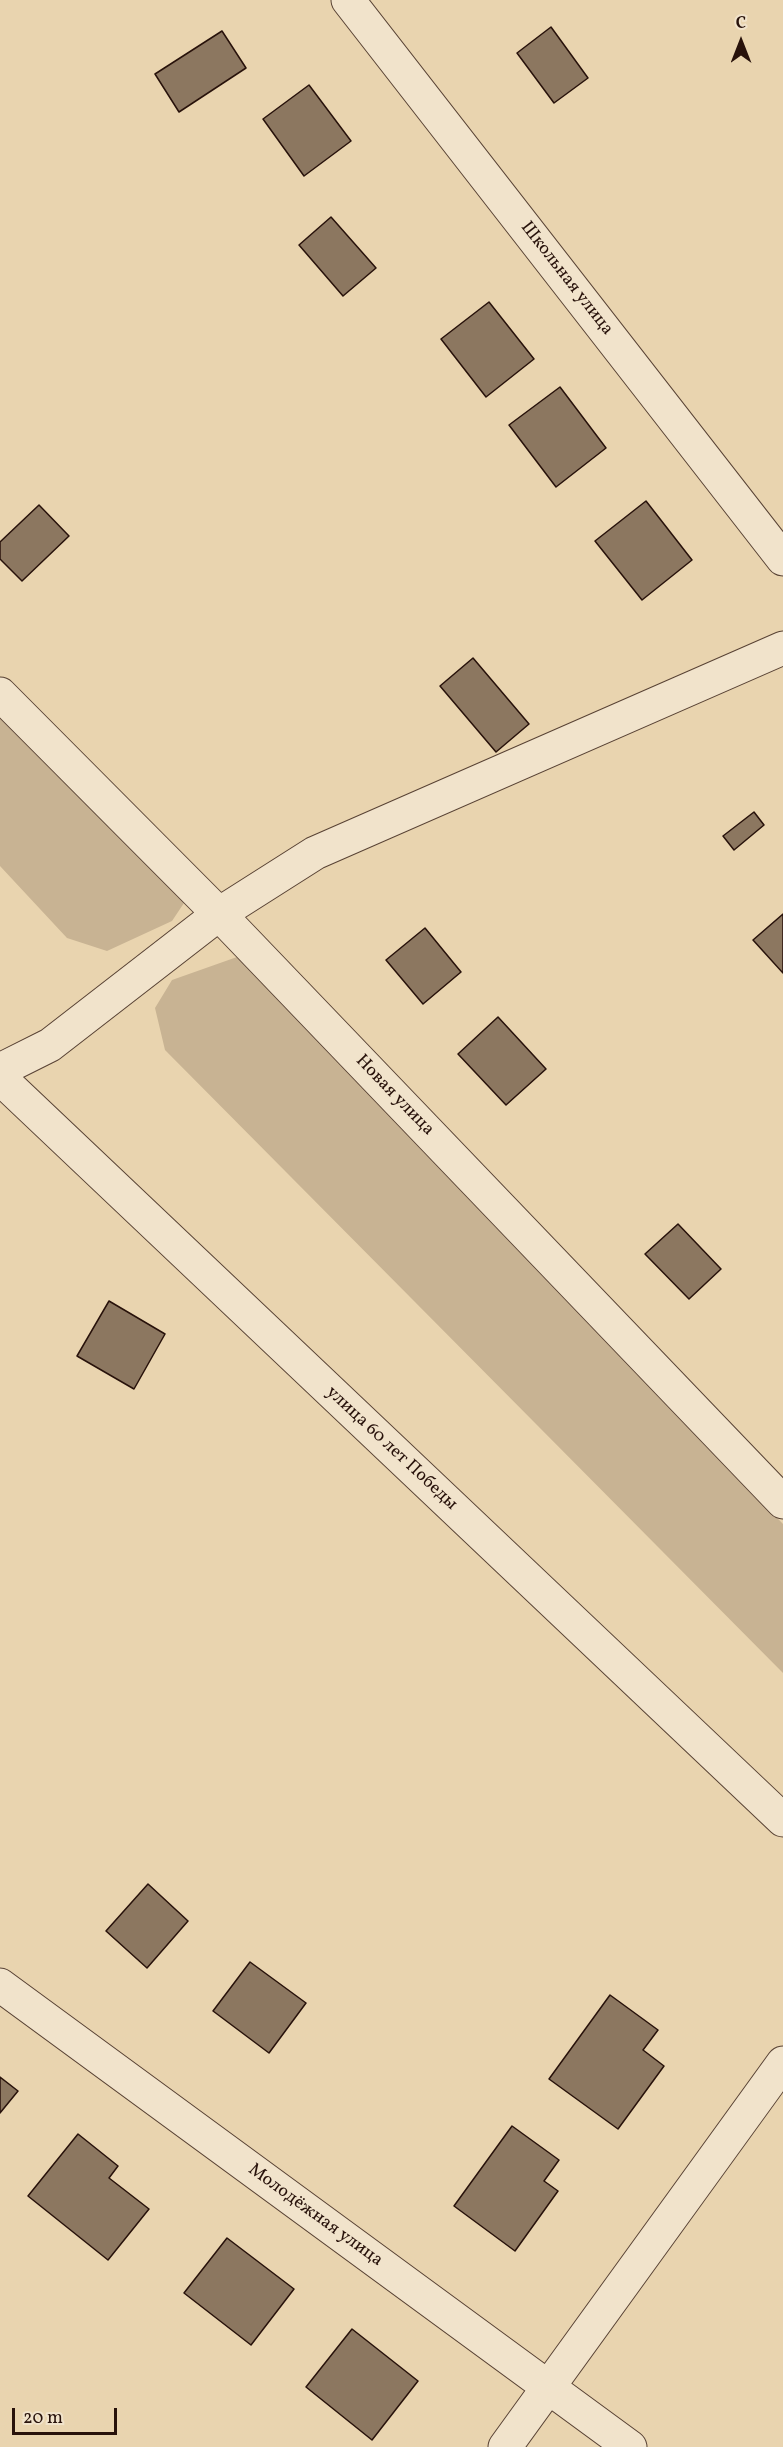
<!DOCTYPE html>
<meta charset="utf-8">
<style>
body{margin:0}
#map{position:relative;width:783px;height:2447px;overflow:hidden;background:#e9d4af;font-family:Vollkorn,serif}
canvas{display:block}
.north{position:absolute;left:711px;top:12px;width:60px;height:60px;-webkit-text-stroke:4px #f1e3cb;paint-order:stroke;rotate:0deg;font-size:16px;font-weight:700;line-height:24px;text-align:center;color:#28120b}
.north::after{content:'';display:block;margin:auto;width:21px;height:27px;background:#28120b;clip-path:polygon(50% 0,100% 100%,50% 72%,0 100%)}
.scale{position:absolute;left:12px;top:2408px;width:105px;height:27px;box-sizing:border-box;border:3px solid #28120b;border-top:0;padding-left:8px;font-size:18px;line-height:21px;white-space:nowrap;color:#28120b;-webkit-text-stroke:4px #f1e3cb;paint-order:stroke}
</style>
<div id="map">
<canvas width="783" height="2447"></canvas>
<div class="north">С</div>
<div class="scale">20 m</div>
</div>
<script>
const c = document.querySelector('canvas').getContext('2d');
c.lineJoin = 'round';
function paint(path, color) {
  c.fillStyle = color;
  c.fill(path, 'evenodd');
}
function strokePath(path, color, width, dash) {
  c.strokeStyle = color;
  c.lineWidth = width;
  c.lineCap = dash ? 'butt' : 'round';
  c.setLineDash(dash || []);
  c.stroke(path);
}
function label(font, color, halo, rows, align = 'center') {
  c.font = font + ' Vollkorn,serif';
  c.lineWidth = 5;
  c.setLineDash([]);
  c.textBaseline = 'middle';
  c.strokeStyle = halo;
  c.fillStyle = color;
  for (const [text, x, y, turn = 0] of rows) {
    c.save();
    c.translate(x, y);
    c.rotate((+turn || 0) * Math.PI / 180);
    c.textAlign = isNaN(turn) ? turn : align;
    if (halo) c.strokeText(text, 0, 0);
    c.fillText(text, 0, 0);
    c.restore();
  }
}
paint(new Path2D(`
 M 0,708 L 186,900 L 172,921 L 107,951 L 67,938 L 0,866 Z
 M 237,957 L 783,1524 L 783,1673 L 165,1050 L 155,1008 L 172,980 Z`), '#c8b393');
const building = new Path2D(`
 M 551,27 L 588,78 L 554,103 L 517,53 Z
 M 222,31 L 246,68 L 179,112 L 155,74 Z
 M 309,85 L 351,141 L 304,176 L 263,119 Z
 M 331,217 L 376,268 L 343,296 L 299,245 Z
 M 489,302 L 534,359 L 486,397 L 441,339 Z
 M 560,387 L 606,448 L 556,487 L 509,425 Z
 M 646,501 L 692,560 L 642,600 L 595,541 Z
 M 39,505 L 69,536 L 22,581 L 0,559 L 0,542 Z
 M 473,658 L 529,724 L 496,752 L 440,686 Z
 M 754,812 L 764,825 L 734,850 L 723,836 Z
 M 783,914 L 783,973 L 753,940 Z
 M 425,928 L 461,972 L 423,1004 L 386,960 Z
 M 498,1017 L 546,1069 L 506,1105 L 458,1054 Z
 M 678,1224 L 721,1269 L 689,1299 L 645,1254 Z
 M 109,1301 L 165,1334 L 134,1389 L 77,1356 Z
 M 148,1884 L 188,1921 L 147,1968 L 106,1931 Z
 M 250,1962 L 306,2003 L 269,2053 L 213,2011 Z
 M 610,1995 L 658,2030 L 643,2050 L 664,2066 L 618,2129 L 549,2079 Z
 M 0,2077 L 18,2091 L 0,2113 Z
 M 512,2126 L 559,2160 L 544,2181 L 558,2191 L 515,2251 L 454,2206 Z
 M 78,2134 L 118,2166 L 109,2178 L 149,2209 L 108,2260 L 28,2196 Z
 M 227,2238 L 294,2289 L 251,2345 L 184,2293 Z
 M 352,2329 L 418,2381 L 372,2440 L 306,2387 Z`);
paint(building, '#8c7760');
strokePath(building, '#28120b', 1.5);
const minor = new Path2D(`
 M 348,0 L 783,559
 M 0,694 L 219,914 L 783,1502
 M 0,1070 L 50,1045 L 219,914 L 315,853 L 783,648
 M 0,1078 L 783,1820
 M 0,1985 L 630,2447
 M 505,2447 L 783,2063`);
strokePath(minor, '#584234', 35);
strokePath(minor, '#f1e3cb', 33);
label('18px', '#28120b', '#f1e3cb', [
 ["Школьная улица",566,279,52],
 ["Новая улица",394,1096,46],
 ["улица 60 лет Победы",391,1449,43],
 ["Молодёжная улица",315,2216,36]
]);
</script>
